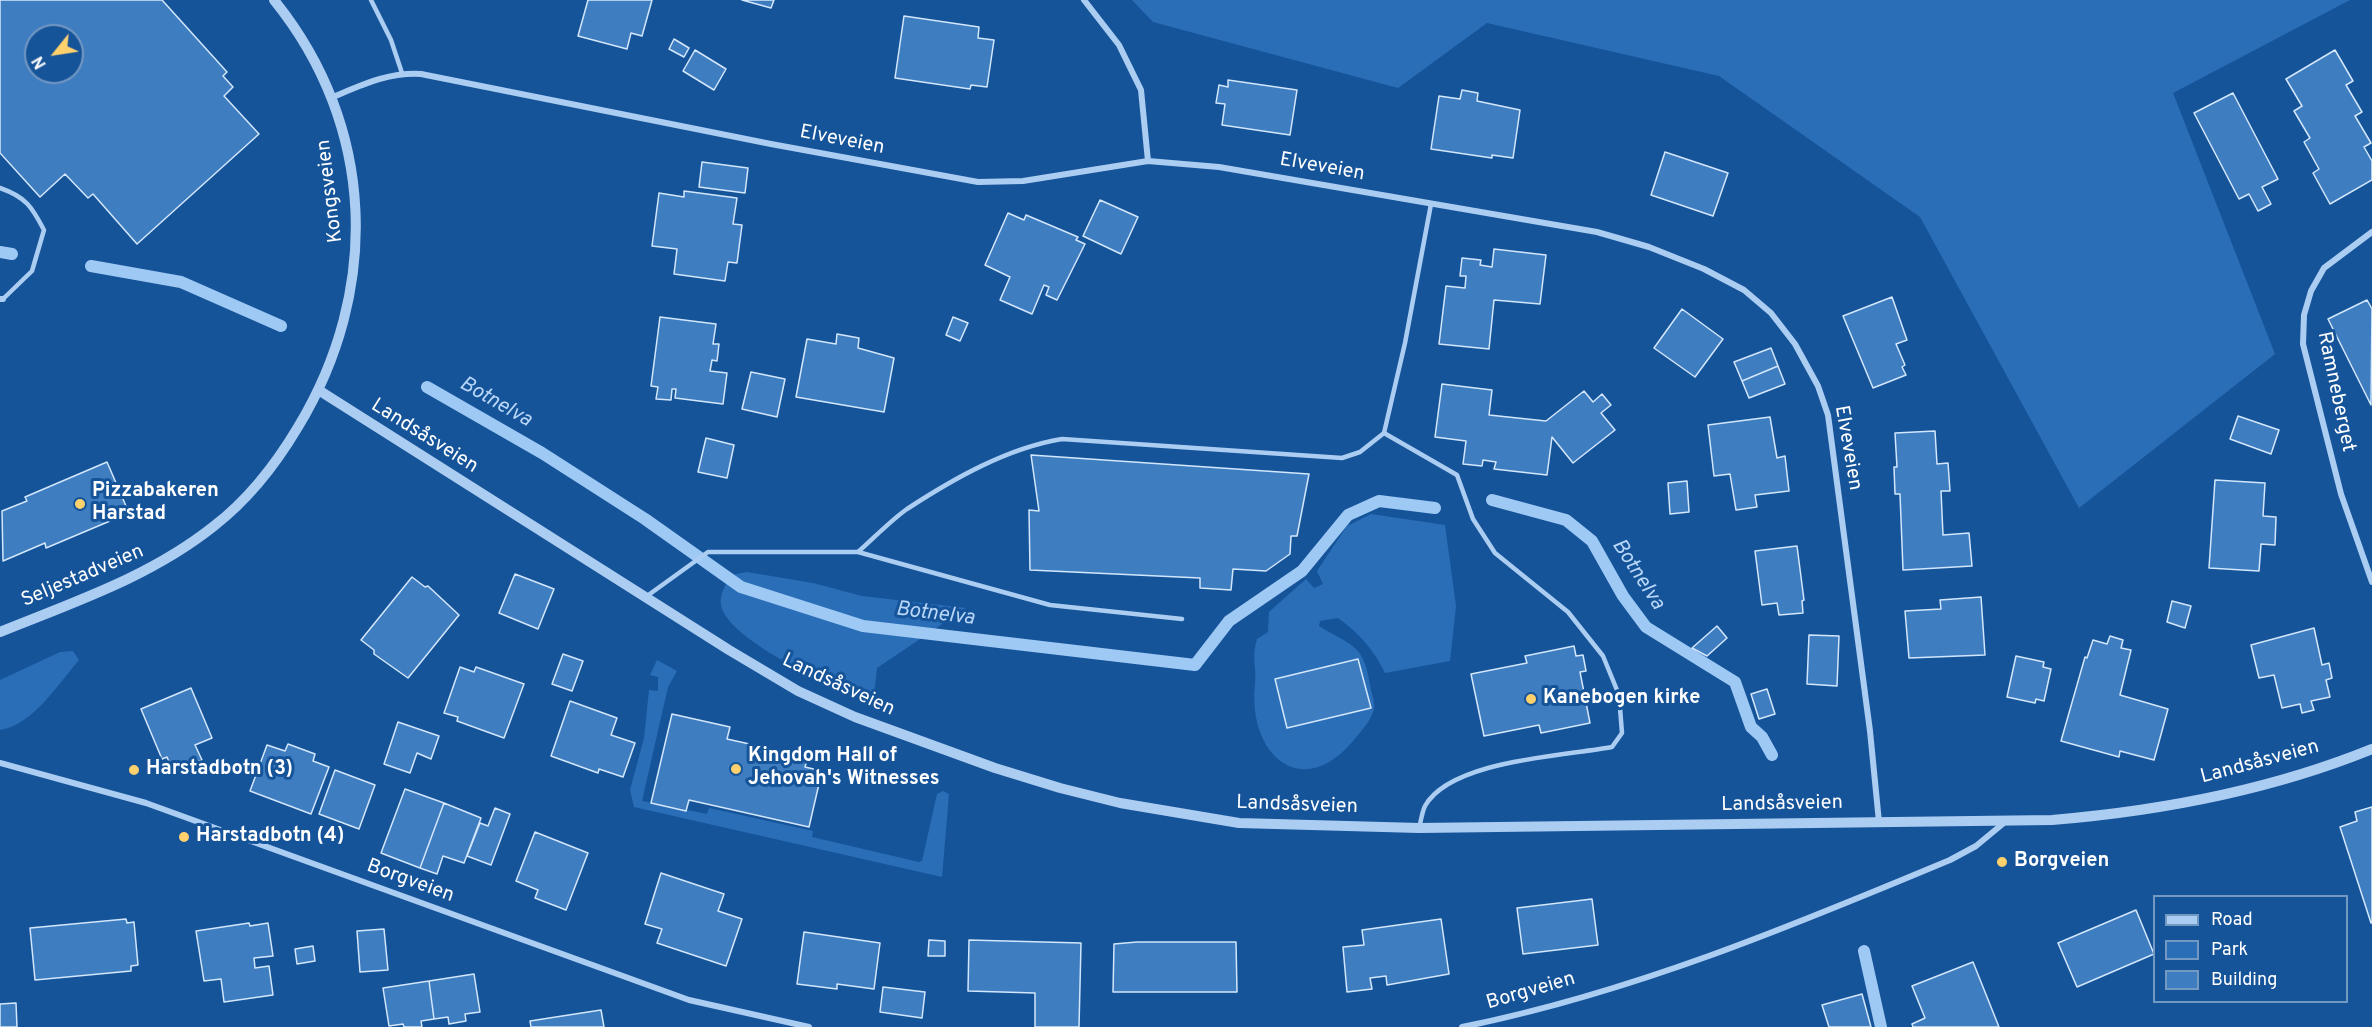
<!DOCTYPE html>
<meta charset="utf-8">
<style>
body{margin:0}
#map{position:relative;width:2372px;height:1027px;overflow:hidden;background:#16549a;font-family:Overpass,sans-serif}
canvas{display:block}
.legend{position:absolute;left:2153px;top:895px;width:195px;height:108px;box-sizing:border-box;background:#16549a;border:2px solid #7398c2;margin:0;padding:8px 10px;list-style:none;font-size:18px;color:#fff}
.legend li{display:flex;align-items:center;gap:12px;height:30px}
.legend b{width:30px;border:2px solid #7398c2}
.north{position:absolute;left:24px;top:24px;width:60px;height:60px;box-sizing:border-box;background:#16549a;border:2px solid #7398c2;border-radius:50%;rotate:240deg;font-size:16px;font-weight:700;line-height:24px;text-align:center;color:#fff}
.north::after{content:'';display:block;margin:auto;width:21px;height:27px;background:#ffd16d;clip-path:polygon(50% 0,100% 100%,50% 72%,0 100%)}
</style>
<div id="map">
<canvas width="2372" height="1027"></canvas>
<ul class="legend">
<li><b style="height:8px;background:#accdf2"></b>Road</li>
<li><b style="height:16px;background:#2a6eb8"></b>Park</li>
<li><b style="height:16px;background:#3f7dc1"></b>Building</li>
</ul>
<div class="north">N</div>
</div>
<script>
const c = document.querySelector('canvas').getContext('2d');
c.lineJoin = 'round';
function paint(path, color) {
  c.fillStyle = color;
  c.fill(path, 'evenodd');
}
function strokePath(path, color, width, dash) {
  c.strokeStyle = color;
  c.lineWidth = width;
  c.lineCap = dash ? 'butt' : 'round';
  c.setLineDash(dash || []);
  c.stroke(path);
}
function label(font, color, halo, rows, align = 'center') {
  c.font = font + ' Overpass,sans-serif';
  c.lineWidth = 6;
  c.setLineDash([]);
  c.textBaseline = 'middle';
  c.strokeStyle = halo;
  c.fillStyle = color;
  for (const [text, x, y, turn = 0] of rows) {
    c.save();
    c.translate(x, y);
    c.rotate((+turn || 0) * Math.PI / 180);
    c.textAlign = isNaN(turn) ? turn : align;
    if (halo) c.strokeText(text, 0, 0);
    c.fillText(text, 0, 0);
    c.restore();
  }
}
paint(new Path2D(`
 M 1132,0 L 2350,0 L 2173,93 L 2275,354 L 2079,508 L 1920,217 L 1719,76 L 1487,23 L 1398,88 L 1153,22 Z
 M 1371,514 L 1445,525 L 1456,606 L 1450,661 L 1385,673 C 1374,650 1359,633 1338,618 L 1320,621 L 1319,626 C 1331,634 1349,641 1358,651 C 1366,661 1368,674 1370,685 C 1371,692 1375,701 1374,708 C 1373,717 1364,728 1358,735 C 1305,805 1247,757 1255,684 C 1257,666 1251,660 1257,639 L 1268,632 L 1269,612 L 1306,579 L 1314,588 L 1323,584 L 1317,571 L 1347,526 Z
 M 747,572 L 813,583 L 862,596 L 966,608 L 877,668 L 873,705 C 840,690 727,641 721,605 C 719,595 726,584 731,575 Z
 M 73,651 L 79,660 C 59,683 32,726 0,730 L 0,680 L 60,652 Z
 M 657,660 L 677,671 L 668,687 L 642,801 L 707,814 L 709,808 L 813,831 L 812,837 L 919,862 L 922,861 L 937,794 L 943,791 L 949,794 L 942,877 L 634,807 L 630,790 L 644,738 L 649,690 L 658,691 L 658,677 L 650,675 Z`), '#2a6eb8');
strokePath(new Path2D(`
 M 0,252 L 12,254
 M 91,266 L 181,282 L 281,326
 M 427,387 L 542,453 L 645,519 L 741,587 L 863,626 L 1195,665 L 1229,621 L 1302,571 L 1348,515 L 1379,501 L 1435,508
 M 1492,500 L 1566,520 L 1592,541 L 1623,596 L 1646,627 L 1735,682 L 1751,727 L 1762,737 L 1772,755
 M 1864,951 L 1881,1027`), '#9ec9f5', 12);
const building = new Path2D(`
 M 0,0 L 162,0 L 227,72 L 223,76 L 233,87 L 224,96 L 259,134 L 137,244 L 93,194 L 88,198 L 65,174 L 40,197 L 0,153 ZM 36,36 L 72,36 L 72,72 L 36,72 Z
 M 588,0 L 652,0 L 642,36 L 631,33 L 627,49 L 578,36 Z
 M 742,0 L 774,0 L 771,8 Z
 M 904,16 L 979,27 L 978,38 L 994,40 L 987,87 L 971,85 L 970,89 L 895,78 Z
 M 674,39 L 689,48 L 684,57 L 669,49 Z
 M 695,50 L 726,69 L 714,90 L 683,71 Z
 M 2335,50 L 2353,81 L 2346,85 L 2362,112 L 2355,116 L 2371,143 L 2364,147 L 2372,161 L 2372,180 L 2330,204 L 2313,173 L 2319,169 L 2304,142 L 2310,138 L 2294,111 L 2302,106 L 2286,79 Z
 M 1228,80 L 1297,90 L 1290,135 L 1222,125 L 1225,104 L 1216,103 L 1219,85 L 1228,87 Z
 M 1462,90 L 1478,93 L 1477,101 L 1520,110 L 1513,158 L 1492,155 L 1492,158 L 1431,149 L 1439,96 L 1460,99 Z
 M 2233,93 L 2278,179 L 2262,187 L 2271,204 L 2258,211 L 2249,194 L 2239,199 L 2194,113 Z
 M 1665,152 L 1728,173 L 1713,216 L 1651,195 Z
 M 702,162 L 748,168 L 745,193 L 699,187 Z
 M 684,191 L 737,198 L 733,224 L 742,225 L 737,263 L 728,262 L 725,281 L 674,274 L 677,249 L 652,246 L 659,193 L 684,197 Z
 M 1100,200 L 1138,217 L 1121,254 L 1083,236 Z
 M 1008,213 L 1024,220 L 1026,215 L 1078,237 L 1076,240 L 1085,244 L 1057,300 L 1046,295 L 1049,287 L 1044,285 L 1032,314 L 1000,300 L 1010,277 L 985,265 Z
 M 1494,249 L 1546,255 L 1540,304 L 1494,300 L 1489,349 L 1439,344 L 1446,286 L 1465,288 L 1466,276 L 1460,276 L 1462,258 L 1481,260 L 1480,265 L 1492,267 Z
 M 1892,297 L 1907,340 L 1896,344 L 1905,365 L 1902,367 L 1906,375 L 1873,388 L 1843,316 Z
 M 2367,300 L 2372,309 L 2371,405 L 2328,319 Z
 M 1682,309 L 1723,339 L 1695,377 L 1654,348 Z
 M 660,317 L 716,324 L 713,344 L 719,344 L 717,361 L 712,360 L 710,371 L 727,373 L 723,404 L 675,398 L 676,389 L 672,389 L 671,400 L 656,399 L 658,387 L 651,386 Z
 M 953,317 L 968,323 L 960,341 L 946,335 Z
 M 837,334 L 859,338 L 858,348 L 894,358 L 884,412 L 796,397 L 807,339 L 836,344 Z
 M 1771,348 L 1778,366 L 1742,381 L 1734,362 Z
 M 1778,366 L 1785,384 L 1749,398 L 1742,381 Z
 M 751,372 L 785,379 L 777,417 L 742,409 Z
 M 1442,384 L 1492,390 L 1489,415 L 1546,421 L 1584,391 L 1593,402 L 1602,394 L 1611,405 L 1601,413 L 1615,430 L 1573,463 L 1552,437 L 1547,475 L 1494,469 L 1496,462 L 1483,460 L 1482,466 L 1463,464 L 1466,441 L 1435,437 Z
 M 2238,416 L 2279,430 L 2271,454 L 2230,439 Z
 M 1770,417 L 1777,458 L 1785,456 L 1789,491 L 1755,495 L 1757,507 L 1736,510 L 1730,474 L 1714,476 L 1708,425 Z
 M 1935,431 L 1937,464 L 1948,463 L 1950,491 L 1941,491 L 1943,535 L 1969,533 L 1972,566 L 1903,570 L 1900,494 L 1895,494 L 1894,467 L 1897,467 L 1895,433 Z
 M 706,438 L 734,445 L 727,478 L 698,472 Z
 M 1031,455 L 1309,474 L 1297,536 L 1291,536 L 1290,554 L 1266,571 L 1233,569 L 1231,590 L 1200,588 L 1200,578 L 1030,570 L 1029,510 L 1039,511 Z
 M 107,462 L 129,513 L 46,548 L 45,543 L 3,561 L 2,511 L 27,501 L 25,497 Z
 M 2215,480 L 2265,483 L 2263,516 L 2276,517 L 2275,545 L 2261,544 L 2259,571 L 2209,568 Z
 M 1687,481 L 1689,512 L 1670,514 L 1668,483 Z
 M 1797,546 L 1804,600 L 1802,601 L 1803,613 L 1779,615 L 1777,603 L 1762,605 L 1755,551 Z
 M 515,574 L 554,589 L 538,629 L 499,613 Z
 M 412,577 L 425,587 L 428,586 L 459,615 L 408,678 L 374,654 L 374,650 L 361,640 Z
 M 1981,597 L 1985,655 L 1909,658 L 1905,611 L 1941,609 L 1940,600 Z
 M 2172,601 L 2191,606 L 2185,628 L 2167,622 Z
 M 1717,626 L 1727,638 L 1707,656 L 1692,648 Z
 M 2314,628 L 2322,665 L 2329,663 L 2332,678 L 2326,680 L 2330,697 L 2311,701 L 2314,710 L 2302,713 L 2300,704 L 2282,708 L 2274,675 L 2259,678 L 2251,645 Z
 M 1809,635 L 1839,636 L 1837,686 L 1807,684 Z
 M 2110,636 L 2123,640 L 2121,648 L 2131,650 L 2120,695 L 2168,709 L 2154,760 L 2120,751 L 2119,757 L 2061,741 L 2085,657 L 2087,658 L 2093,640 L 2107,644 Z
 M 1574,646 L 1576,656 L 1583,655 L 1586,671 L 1580,672 L 1590,723 L 1541,733 L 1539,725 L 1484,736 L 1471,674 L 1527,663 L 1525,656 Z
 M 563,654 L 583,661 L 572,691 L 552,684 Z
 M 2016,656 L 2044,662 L 2043,667 L 2051,669 L 2044,701 L 2036,699 L 2035,703 L 2007,697 Z
 M 1358,659 L 1371,708 L 1287,728 L 1275,679 Z
 M 460,667 L 474,672 L 476,667 L 524,684 L 504,738 L 457,721 L 458,717 L 444,713 Z
 M 191,688 L 212,738 L 195,745 L 202,760 L 173,772 L 167,757 L 162,759 L 141,709 Z
 M 1767,689 L 1775,714 L 1759,719 L 1751,694 Z
 M 570,701 L 617,718 L 611,735 L 635,743 L 623,777 L 599,769 L 598,773 L 551,756 Z
 M 672,714 L 730,727 L 727,739 L 808,757 L 805,767 L 822,771 L 809,827 L 689,800 L 686,811 L 651,803 Z
 M 398,722 L 439,736 L 431,759 L 417,753 L 410,773 L 384,764 Z
 M 288,744 L 315,754 L 313,761 L 329,767 L 311,814 L 250,791 L 267,745 L 285,751 Z
 M 335,770 L 375,785 L 359,829 L 319,814 Z
 M 405,789 L 444,803 L 420,868 L 381,853 Z
 M 444,803 L 481,818 L 464,863 L 443,856 L 437,874 L 420,868 Z
 M 2372,807 L 2372,923 L 2371,923 L 2340,827 L 2357,821 L 2355,812 Z
 M 495,808 L 510,814 L 491,865 L 467,856 L 480,823 L 488,826 Z
 M 535,832 L 588,853 L 566,910 L 535,898 L 538,890 L 516,881 Z
 M 661,873 L 724,894 L 718,911 L 742,919 L 726,966 L 657,943 L 662,929 L 645,924 Z
 M 1592,899 L 1598,945 L 1523,954 L 1517,908 Z
 M 2136,910 L 2154,954 L 2077,987 L 2058,943 Z
 M 126,919 L 127,923 L 134,922 L 138,965 L 131,966 L 131,971 L 35,980 L 30,928 Z
 M 1441,919 L 1449,974 L 1387,985 L 1386,976 L 1370,978 L 1372,989 L 1347,992 L 1343,947 L 1364,945 L 1362,930 Z
 M 249,923 L 250,926 L 268,923 L 273,956 L 254,958 L 255,968 L 269,966 L 273,995 L 224,1002 L 221,979 L 204,981 L 196,931 Z
 M 384,929 L 388,970 L 360,972 L 357,931 Z
 M 804,932 L 880,943 L 874,989 L 837,984 L 837,989 L 797,984 Z
 M 929,940 L 945,941 L 945,956 L 928,956 Z
 M 969,940 L 1081,943 L 1079,1027 L 1035,1027 L 1035,993 L 968,991 Z
 M 1137,942 L 1236,942 L 1237,992 L 1113,992 L 1114,944 Z
 M 313,946 L 315,961 L 297,964 L 295,949 Z
 M 1973,962 L 1999,1027 L 1913,1027 L 1912,1024 L 1925,1018 L 1912,986 Z
 M 474,974 L 480,1012 L 465,1014 L 466,1021 L 449,1024 L 448,1017 L 434,1019 L 429,981 Z
 M 429,981 L 434,1019 L 421,1021 L 422,1027 L 404,1027 L 403,1024 L 389,1026 L 383,988 Z
 M 883,987 L 925,992 L 922,1018 L 880,1012 Z
 M 1862,994 L 1871,1027 L 1829,1027 L 1822,1005 Z
 M 16,1003 L 17,1027 L 0,1027 L 0,1004 Z
 M 601,1010 L 604,1027 L 531,1027 L 530,1021 Z`);
paint(building, '#3f7dc1');
strokePath(building, '#d3e7fc', 1.5);
strokePath(new Path2D(`
 M 371,0 L 391,40 L 402,73
 M 0,188 C 26,197 32,207 44,230 L 32,271 L 3,299
 M 858,552 C 874,538 890,521 907,509 C 953,479 1007,448 1062,439 L 1342,458 L 1360,452 L 1384,433
 M 647,596 L 708,552 L 858,552 L 1050,605 L 1182,619
 M 1419,828 C 1421,821 1422,812 1425,806 C 1451,760 1564,756 1612,747 L 1622,733 L 1619,695 L 1603,656 L 1568,612 L 1495,553 L 1473,519 L 1457,475 L 1384,433 L 1405,343 L 1431,204`), '#accdf2', 4.5);
strokePath(new Path2D(`
 M 1084,0 L 1119,45 L 1141,90 L 1148,161
 M 333,97 C 362,85 389,72 421,74 L 771,144 L 978,182 L 1023,181 L 1148,161 L 1219,167 L 1597,232 L 1649,247 L 1704,269 L 1744,290 L 1771,313 L 1795,344 L 1818,386 L 1828,415 L 1870,731 L 1879,822
 M 2372,232 L 2324,268 L 2311,291 L 2304,315 L 2303,344 L 2341,494 L 2372,582
 M 0,299 L 3,299
 M 0,763 L 146,803 L 689,1000 L 809,1027
 M 1462,1027 C 1631,993 1792,926 1950,860 L 1976,846 L 2005,822`), '#accdf2', 6);
strokePath(new Path2D(`
 M 320,391 L 729,650 L 798,691 L 855,717 L 995,768 L 1060,788 L 1120,803 L 1239,823 L 1419,828 L 2052,820 C 2160,811 2271,790 2372,749
 M 0,632 C 74,602 150,577 214,526 C 249,499 276,464 298,427 C 381,290 376,126 274,0`), '#accdf2', 10);
for (const [x, y, r, color] of [
 [80,504,6,"#ffd16d"],
 [1531,699,6,"#ffd16d"],
 [736,769,6,"#ffd16d"],
 [134,770,6,"#ffd16d"],
 [184,837,6,"#ffd16d"],
 [2002,862,6,"#ffd16d"]
]) {
  const dot = new Path2D();
  dot.arc(x, y, r, 0, 2 * Math.PI);
  c.fillStyle = color;
  c.fill(dot);
  strokePath(dot, '#16549a', 2);
}
label('20px', '#fff', '#16549a', [
 ["Elveveien",842,141,11],
 ["Elveveien",1322,168,10],
 ["Kongsveien",331,191,-97],
 ["Ramneberget",2335,392,78],
 ["Landsåsveien",424,437,32],
 ["Elveveien",1847,448,80],
 ["Seljestadveien",83,577,-23],
 ["Landsåsveien",838,686,25],
 ["Landsåsveien",2260,763,-15],
 ["Landsåsveien",1782,805,-1],
 ["Landsåsveien",1297,806,2],
 ["Borgveien",410,882,20],
 ["Borgveien",1531,992,-16]
]);
label('bold 20px', '#fff', '#16549a', [
 ["Pizzabakeren",92,492],
 ["Harstad",92,515],
 ["Kanebogen kirke",1543,699],
 ["Kingdom Hall of",748,757],
 ["Jehovah's Witnesses",748,780],
 ["Harstadbotn (3)",146,770],
 ["Harstadbotn (4)",196,837],
 ["Borgveien",2014,862]
], 'left');
label('italic 21px', '#b8d7f9', '#16549a', [
 ["Botnelva",495,403,30],
 ["Botnelva",1637,575,57],
 ["Botnelva",935,615,7]
]);
</script>
